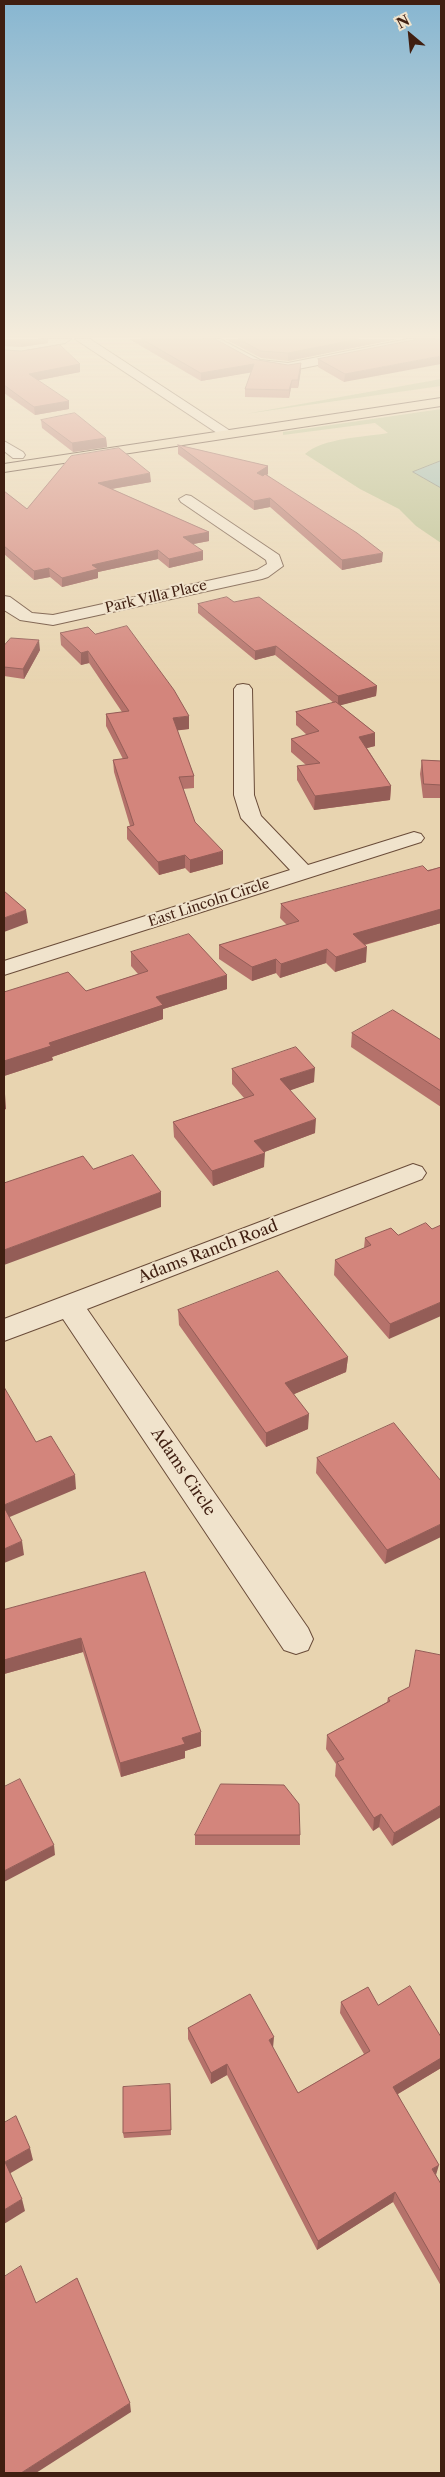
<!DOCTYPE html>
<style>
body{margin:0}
#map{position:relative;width:445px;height:2477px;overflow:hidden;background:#e8d4b0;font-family:"Libre Caslon Text",serif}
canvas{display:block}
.frame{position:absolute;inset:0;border:5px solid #401f11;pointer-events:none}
.north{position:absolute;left:385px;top:10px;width:50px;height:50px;-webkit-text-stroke:4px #f0e3cc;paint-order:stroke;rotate:332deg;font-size:14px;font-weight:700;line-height:20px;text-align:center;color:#401f11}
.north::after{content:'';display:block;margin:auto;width:18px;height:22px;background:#401f11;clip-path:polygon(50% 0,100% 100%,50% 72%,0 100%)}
</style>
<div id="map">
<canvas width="445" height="2477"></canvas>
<div class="frame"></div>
<div class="north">N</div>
</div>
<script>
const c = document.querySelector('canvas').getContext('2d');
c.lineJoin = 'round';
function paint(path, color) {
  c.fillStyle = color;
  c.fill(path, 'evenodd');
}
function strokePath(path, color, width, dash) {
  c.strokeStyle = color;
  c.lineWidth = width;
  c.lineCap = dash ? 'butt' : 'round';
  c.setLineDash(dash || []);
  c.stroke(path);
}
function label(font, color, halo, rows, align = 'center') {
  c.font = font + ' "Libre Caslon Text",serif';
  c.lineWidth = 4;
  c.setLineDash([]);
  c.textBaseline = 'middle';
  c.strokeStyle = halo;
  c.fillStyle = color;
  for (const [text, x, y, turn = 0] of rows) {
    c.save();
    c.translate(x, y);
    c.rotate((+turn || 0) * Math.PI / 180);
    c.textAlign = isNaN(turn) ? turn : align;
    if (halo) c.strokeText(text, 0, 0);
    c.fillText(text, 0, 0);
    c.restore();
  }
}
paint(new Path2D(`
 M 441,379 L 441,386 L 245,414 Z
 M 441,409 L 441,461 L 413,472 L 441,488 L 441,543 L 416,526 L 399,509 L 360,489 L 305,454 C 322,438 365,437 388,433 L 375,423 L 283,435 L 283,432 Z`), '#b5bd8c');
const water = new Path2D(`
 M 441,461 L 441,488 L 413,472 Z`);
paint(water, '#97b8af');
strokePath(water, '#747b70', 1);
const minor = new Path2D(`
 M 43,339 L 71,339 L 65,343 L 4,354 L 4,346 Z
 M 75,339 L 90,339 L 235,434 L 233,437 L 223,437 Z
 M 204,339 L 220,339 L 260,360 L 288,363 L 408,339 L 434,339 L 428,343 L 288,371 L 252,365 Z
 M 4,441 L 23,452 L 25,455 L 23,458 L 13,458 L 4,451 Z
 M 186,495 L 191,496 L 279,555 L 283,566 L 268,577 L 262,579 L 53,625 L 20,620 L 4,610 L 4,596 L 10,597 L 32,613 L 53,615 L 257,570 L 267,564 L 266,560 L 181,502 L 179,499 Z
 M 243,684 L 249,685 L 252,689 L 254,795 L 261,816 L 308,865 L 414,832 L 421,834 L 424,838 L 421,842 L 4,975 L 4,961 L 290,870 L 241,818 L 234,795 L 234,689 L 237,685 Z
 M 413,1164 L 422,1167 L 426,1173 L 422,1179 L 87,1309 L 308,1628 L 313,1639 L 308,1650 L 296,1654 L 284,1650 L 63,1319 L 4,1341 L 4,1319 Z`);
const major = new Path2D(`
 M 441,398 L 441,406 L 4,472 L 4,464 Z`);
strokePath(minor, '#6a4c39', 2);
strokePath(major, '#401f11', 2);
paint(minor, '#f0e3cc');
paint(major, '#e8d4b0');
paint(new Path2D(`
 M 4,339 L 48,339 L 48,343 L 21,347 L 4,346 L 4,349 Z
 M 129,339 L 215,339 L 252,359 L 301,370 L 298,388 L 291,388 L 289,398 L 245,397 L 245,389 L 251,372 L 201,381 Z
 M 225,339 L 397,339 L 288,361 L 261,358 Z
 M 419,339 L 344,382 L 318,367 L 318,359 Z
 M 4,350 L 80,364 L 80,372 L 38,380 L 69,409 L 35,415 L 4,393 Z
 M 41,420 L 106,438 L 107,447 L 73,452 L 42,428 Z
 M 178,445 L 268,466 L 268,474 L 267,475 L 382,562 L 342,570 L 270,507 L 254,510 L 178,454 Z
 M 71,456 L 151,482 L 112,489 L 209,532 L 209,541 L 193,544 L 203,560 L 169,568 L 158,559 L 98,572 L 98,578 L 62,587 L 50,577 L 34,580 L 4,554 L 4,491 L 27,509 Z
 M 234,602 L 377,686 L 376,696 L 340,705 L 375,733 L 375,746 L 367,748 L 391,786 L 390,800 L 314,810 L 297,780 L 297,766 L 306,765 L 291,752 L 291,739 L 307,735 L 296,725 L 296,712 L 334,703 L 275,655 L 255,660 L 198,613 L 198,604 Z
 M 88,627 L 189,729 L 177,730 L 194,776 L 194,788 L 183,789 L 195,822 L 223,864 L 190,873 L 185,868 L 159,875 L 127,839 L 127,827 L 130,826 L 114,772 L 113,760 L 123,759 L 106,726 L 106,714 L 122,712 L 89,663 L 81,665 L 61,645 L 60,633 Z
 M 4,646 L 40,650 L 24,679 L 4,676 Z
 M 422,760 L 441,761 L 441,798 L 423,798 L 420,774 Z
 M 441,867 L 441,923 L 365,945 L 366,962 L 335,972 L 326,963 L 280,978 L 276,973 L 252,981 L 219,959 L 219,945 L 287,925 L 280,918 L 281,904 Z
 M 131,952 L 227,989 L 163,1009 L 163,1019 L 52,1057 L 53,1060 L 4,1076 L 86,991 L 138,974 L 131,966 Z
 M 352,1033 L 441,1040 L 441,1107 L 351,1047 Z
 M 232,1069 L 314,1082 L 290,1090 L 315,1133 L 264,1152 L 264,1167 L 213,1186 L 174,1137 L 173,1122 L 244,1098 L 232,1084 Z
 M 432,1229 L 389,1339 L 334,1275 L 335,1260 L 364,1248 L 365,1238 L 398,1235 Z
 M 178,1310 L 348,1357 L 346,1372 L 294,1394 L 308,1429 L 266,1447 L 179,1325 Z
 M 317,1458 L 441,1481 L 385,1564 L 316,1473 Z
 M 145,1572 L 201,1746 L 185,1751 L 185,1758 L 121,1777 L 83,1652 L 4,1674 L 4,1610 Z
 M 441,1655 L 392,1846 L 379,1827 L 373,1831 L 335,1776 L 336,1764 L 326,1749 L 327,1735 L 387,1702 L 388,1698 L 409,1687 Z
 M 195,1835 L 300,1835 L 300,1845 L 195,1845 Z
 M 341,2002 L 378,2005 L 441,2037 L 441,2068 L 398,2094 L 436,2175 L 441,2184 L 441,2286 L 393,2202 L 317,2250 L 227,2075 L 211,2084 L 188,2039 L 188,2028 L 273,2048 L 298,2093 L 364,2054 L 340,2013 Z
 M 170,2084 L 171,2135 L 124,2138 L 123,2133 Z`), '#b5726b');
paint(new Path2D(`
 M 20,339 L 48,339 L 48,343 L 21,347 Z
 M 359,339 L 397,339 L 288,361 L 288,353 Z
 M 441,356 L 441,364 L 344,382 L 345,374 Z
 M 301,363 L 301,370 L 298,388 L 298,380 Z
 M 80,364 L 80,372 L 30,382 L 29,374 Z
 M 254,364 L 254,372 L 201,381 L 201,373 Z
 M 292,380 L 291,388 L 289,398 L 289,390 Z
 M 69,401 L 69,409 L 35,415 L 34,407 Z
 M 106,438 L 107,447 L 73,452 L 72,443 Z
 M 268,466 L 268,474 L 257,481 L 257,473 Z
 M 150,473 L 151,482 L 99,491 L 98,483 Z
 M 270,498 L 270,507 L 254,510 L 254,501 Z
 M 209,532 L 209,541 L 183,546 L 183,537 Z
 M 158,550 L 158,559 L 98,572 L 98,578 L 62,587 L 62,578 L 92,565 Z
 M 203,551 L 203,560 L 169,568 L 169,559 Z
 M 383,553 L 382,562 L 342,570 L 342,560 Z
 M 49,568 L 50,577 L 34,580 L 34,571 Z
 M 39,640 L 40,650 L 24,679 L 23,669 Z
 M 276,646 L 275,655 L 255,660 L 255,651 Z
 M 88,651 L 89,663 L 81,665 L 81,653 Z
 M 377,686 L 376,696 L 338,706 L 338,696 Z
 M 189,716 L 189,729 L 173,731 L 173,718 Z
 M 375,733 L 375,746 L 359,750 L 359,737 Z
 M 391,786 L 390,800 L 314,810 L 315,796 Z
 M 223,851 L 223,864 L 190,873 L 190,860 Z
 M 185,855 L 185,868 L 159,875 L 158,862 Z
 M 441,909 L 441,923 L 352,948 L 353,934 Z
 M 26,910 L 28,923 L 4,932 L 4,918 Z
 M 367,947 L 366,962 L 335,972 L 336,957 Z
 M 327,949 L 326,963 L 280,978 L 281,964 Z
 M 276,959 L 276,973 L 252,981 L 252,967 Z
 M 227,975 L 227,989 L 163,1009 L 163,1019 L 52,1057 L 53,1060 L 4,1076 L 4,1061 L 49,1043 L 156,997 Z
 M 315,1068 L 314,1082 L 280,1094 L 280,1079 Z
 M 5,1094 L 6,1109 L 4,1110 L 4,1095 Z
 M 316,1119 L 315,1133 L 254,1156 L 254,1141 Z
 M 265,1153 L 264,1167 L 213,1186 L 212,1171 Z
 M 161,1192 L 161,1207 L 4,1265 L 4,1250 Z
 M 441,1302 L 441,1316 L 389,1339 L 390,1324 Z
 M 348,1357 L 346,1372 L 285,1398 L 285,1383 Z
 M 309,1414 L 308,1429 L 266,1447 L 266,1433 Z
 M 75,1475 L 76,1489 L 5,1519 L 4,1505 Z
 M 441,1524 L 441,1537 L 385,1564 L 387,1550 Z
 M 22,1541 L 24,1555 L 4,1563 L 4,1549 Z
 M 81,1638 L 83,1652 L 4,1674 L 4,1660 Z
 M 201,1732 L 201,1746 L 185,1751 L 185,1758 L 121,1777 L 120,1763 L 182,1738 Z
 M 441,1805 L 441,1817 L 392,1846 L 394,1833 Z
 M 381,1814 L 379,1827 L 373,1831 L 374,1818 Z
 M 54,1845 L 55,1855 L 4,1882 L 4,1871 Z
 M 274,2037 L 273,2048 L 269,2040 Z
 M 441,2058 L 441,2068 L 391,2098 L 393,2087 Z
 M 227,2064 L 227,2075 L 211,2084 L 211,2073 Z
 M 30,2148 L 33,2160 L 9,2174 L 5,2162 Z
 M 439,2165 L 436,2175 L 432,2169 Z
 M 395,2192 L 393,2202 L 317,2250 L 318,2241 Z
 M 22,2199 L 25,2211 L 4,2224 L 4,2210 Z
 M 130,2403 L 131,2412 L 36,2473 L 21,2473 Z`), '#945d57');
const building = new Path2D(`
 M 142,339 L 215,339 L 252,359 L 288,365 L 301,363 L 298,380 L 292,380 L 289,390 L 245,389 L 254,364 L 201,373 Z
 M 239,339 L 359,339 L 288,353 L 261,351 Z
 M 419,339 L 441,339 L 441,356 L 345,374 L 318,359 Z
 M 60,345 L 80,364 L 29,374 L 69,401 L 34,407 L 4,385 L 4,350 L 21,351 Z
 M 75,413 L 106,438 L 72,443 L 41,420 Z
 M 178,445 L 268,466 L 257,473 L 263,476 L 265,474 L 357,533 L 383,553 L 342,560 L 270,498 L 254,501 Z
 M 119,448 L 150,473 L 98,483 L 209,532 L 183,537 L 203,551 L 169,559 L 158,550 L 92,565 L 98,569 L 62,578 L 49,568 L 34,571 L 4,546 L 4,491 L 27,509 L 71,456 Z
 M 227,597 L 234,602 L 259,597 L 377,686 L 338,696 L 276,646 L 255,651 L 198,604 Z
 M 127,626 L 174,690 L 189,716 L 173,718 L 194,776 L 179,777 L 195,822 L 223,851 L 190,860 L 185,855 L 158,862 L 127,827 L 134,825 L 113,760 L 128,758 L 106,714 L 129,711 L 88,651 L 81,653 L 60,633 L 88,627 L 95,634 Z
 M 11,638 L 39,640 L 23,669 L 4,667 L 4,646 Z
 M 336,702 L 375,733 L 359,737 L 391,786 L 315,796 L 297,766 L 320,763 L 291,739 L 319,731 L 296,712 Z
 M 422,760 L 441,761 L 441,785 L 424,784 Z
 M 423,866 L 428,871 L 441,867 L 441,909 L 353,934 L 367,947 L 336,957 L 327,949 L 281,964 L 276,959 L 252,967 L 219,945 L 299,921 L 281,904 Z
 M 4,891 L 26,910 L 4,918 Z
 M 189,934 L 227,975 L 156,997 L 163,1005 L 49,1043 L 51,1046 L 4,1061 L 4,992 L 68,972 L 86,991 L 148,971 L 131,952 Z
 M 393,1010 L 441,1040 L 441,1091 L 352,1033 Z
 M 296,1047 L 315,1068 L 280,1079 L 316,1119 L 254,1141 L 265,1153 L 212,1171 L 173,1122 L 254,1095 L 232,1069 Z
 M 133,1155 L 161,1192 L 4,1250 L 4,1183 L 83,1156 L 93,1169 Z
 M 426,1223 L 432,1229 L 441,1225 L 441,1302 L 390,1324 L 335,1260 L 371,1245 L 365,1238 L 391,1228 L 398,1235 Z
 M 278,1271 L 348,1357 L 285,1383 L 309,1414 L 266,1433 L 178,1310 Z
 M 4,1387 L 36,1442 L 51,1436 L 75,1475 L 4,1505 Z
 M 394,1423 L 441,1481 L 441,1524 L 387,1550 L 317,1458 Z
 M 4,1507 L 22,1541 L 4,1549 Z
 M 145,1572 L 201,1732 L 182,1738 L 185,1744 L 120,1763 L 81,1638 L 4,1660 L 4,1610 Z
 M 416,1650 L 441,1655 L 441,1805 L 394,1833 L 381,1814 L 374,1818 L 337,1762 L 344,1759 L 327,1735 L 390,1701 L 388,1698 L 409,1687 Z
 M 20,1779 L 54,1845 L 4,1871 L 4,1787 Z
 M 221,1784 L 284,1785 L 299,1804 L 300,1835 L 195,1835 Z
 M 410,1986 L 441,2037 L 441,2058 L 393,2087 L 439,2165 L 432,2169 L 441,2184 L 441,2272 L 395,2192 L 318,2241 L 227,2064 L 211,2073 L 188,2028 L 250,1994 L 274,2037 L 269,2040 L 298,2093 L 370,2051 L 341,2002 L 368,1987 L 378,2005 Z
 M 170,2084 L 171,2130 L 123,2133 L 123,2087 Z
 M 16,2116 L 30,2148 L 5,2162 L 22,2199 L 4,2210 L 4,2123 Z
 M 21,2266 L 36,2303 L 77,2278 L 130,2403 L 21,2473 L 4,2473 L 4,2277 Z`);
paint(building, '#d3857c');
strokePath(building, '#945d57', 1);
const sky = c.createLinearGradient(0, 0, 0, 686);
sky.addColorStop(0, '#87b6d1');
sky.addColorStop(0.49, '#f5ecdb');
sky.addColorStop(1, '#f5ecdb00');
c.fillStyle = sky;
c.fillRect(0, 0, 445, 686);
label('14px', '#401f11', '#f0e3cc', [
 ["Park Villa Place",156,597,-13],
 ["East Lincoln Circle",209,903,-18]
]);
label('16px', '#401f11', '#f0e3cc', [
 ["Adams Ranch Road",208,1252,-21],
 ["Adams Circle",183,1472,56]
]);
</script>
